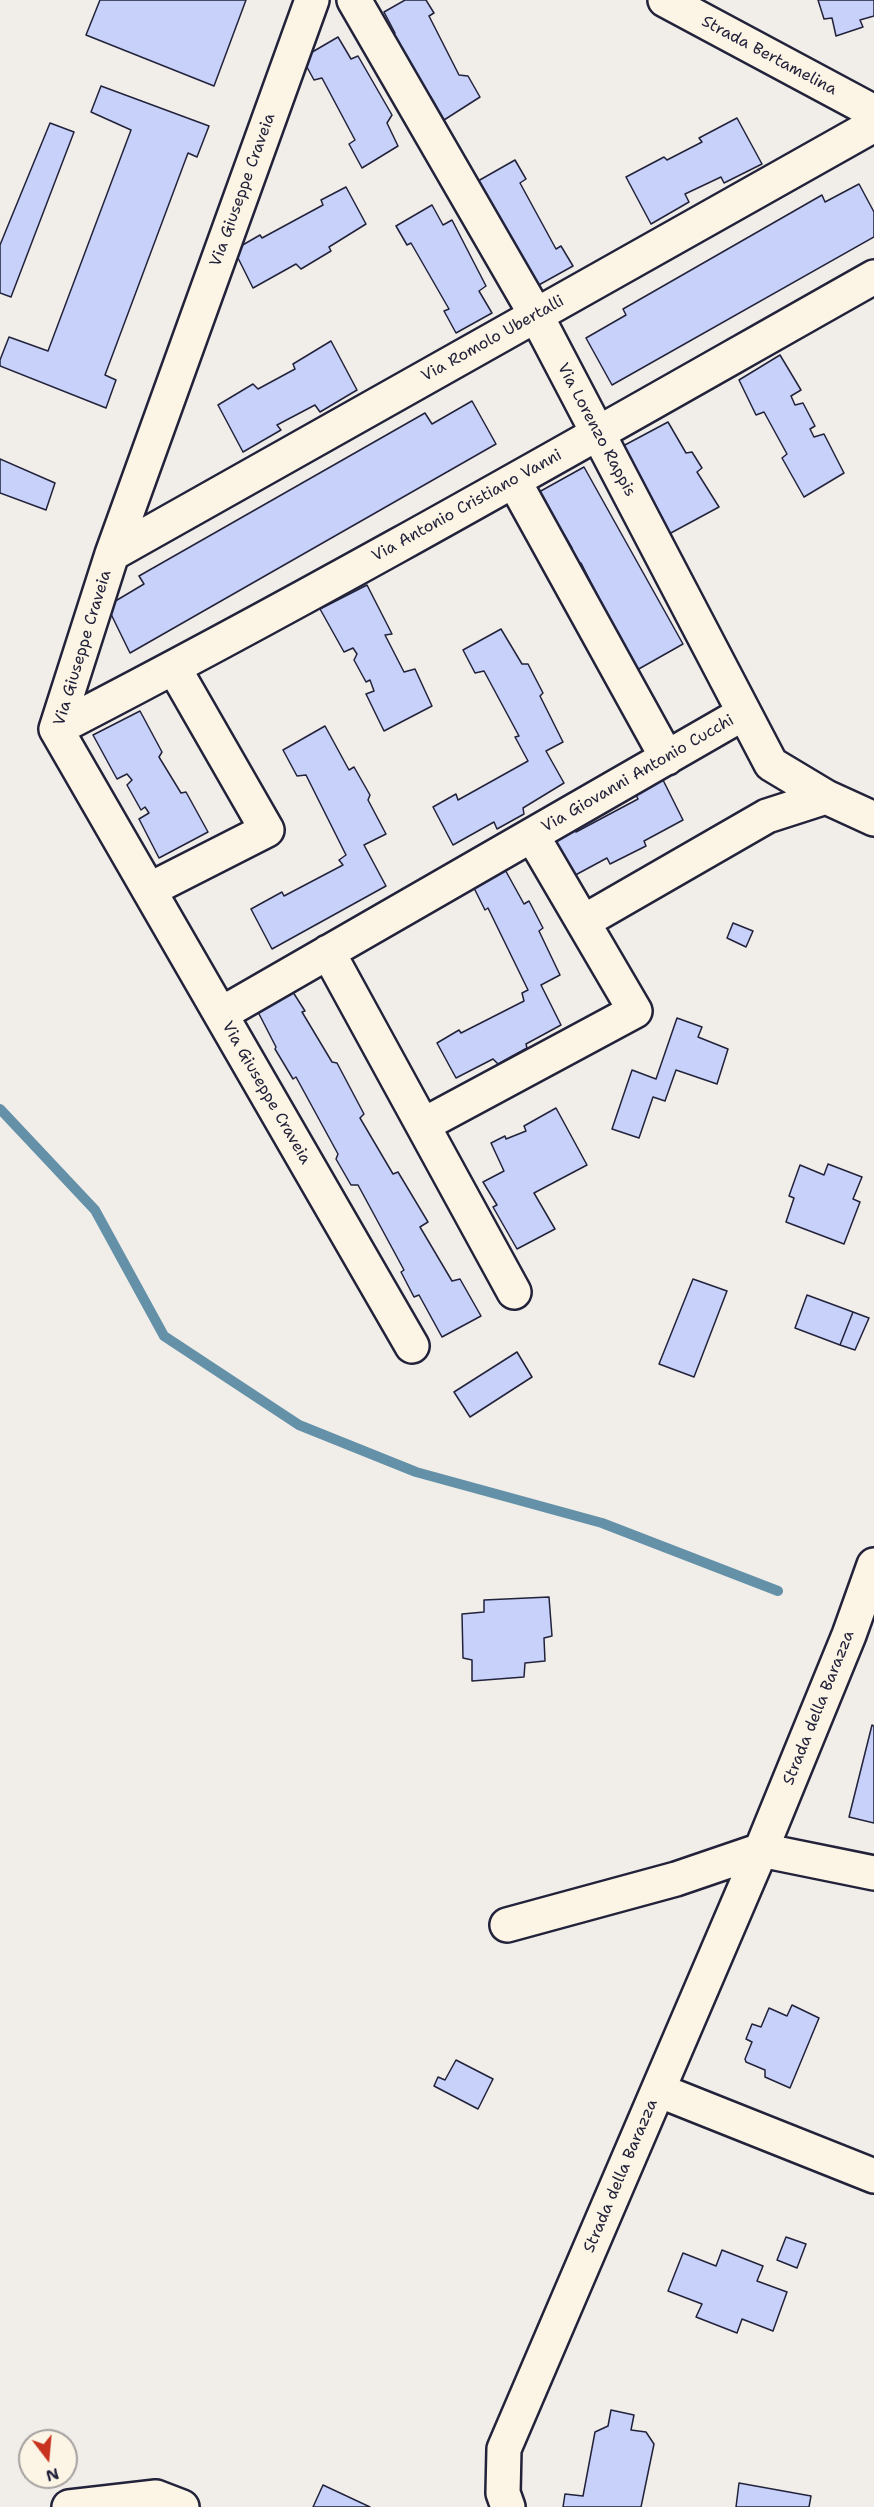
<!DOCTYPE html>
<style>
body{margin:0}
#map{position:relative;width:874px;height:2507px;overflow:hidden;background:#f1eee9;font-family:"Shantell Sans",sans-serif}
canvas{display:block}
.north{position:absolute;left:18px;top:2429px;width:60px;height:60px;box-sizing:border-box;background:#fcf5e5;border:2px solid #a5a1a1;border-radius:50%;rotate:164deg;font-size:16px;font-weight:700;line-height:24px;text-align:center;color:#22223b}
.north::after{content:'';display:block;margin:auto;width:21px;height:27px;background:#c8321e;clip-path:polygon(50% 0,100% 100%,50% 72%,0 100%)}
</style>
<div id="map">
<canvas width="874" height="2507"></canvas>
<div class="north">N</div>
</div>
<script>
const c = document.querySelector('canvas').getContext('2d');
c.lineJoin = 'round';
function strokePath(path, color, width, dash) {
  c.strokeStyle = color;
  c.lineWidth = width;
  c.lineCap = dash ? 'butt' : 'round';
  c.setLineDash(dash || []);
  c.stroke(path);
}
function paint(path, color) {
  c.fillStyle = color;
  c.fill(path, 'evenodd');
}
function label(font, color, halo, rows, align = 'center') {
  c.font = font + ' "Shantell Sans",sans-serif';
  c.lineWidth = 6;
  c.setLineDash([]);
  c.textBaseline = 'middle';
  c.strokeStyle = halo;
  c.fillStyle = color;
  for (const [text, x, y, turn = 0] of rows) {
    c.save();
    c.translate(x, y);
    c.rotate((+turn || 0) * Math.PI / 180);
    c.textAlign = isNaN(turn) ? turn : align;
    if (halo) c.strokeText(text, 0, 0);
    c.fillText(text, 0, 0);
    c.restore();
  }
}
strokePath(new Path2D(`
 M 0,1109 L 95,1210 L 164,1336 L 299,1425 L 416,1472 L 602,1523 L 778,1591`), '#6491a8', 10);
const building = new Path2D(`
 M 100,0 L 246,0 L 214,86 L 86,35 Z
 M 405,0 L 426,0 L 434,13 L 429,16 L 459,75 L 468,76 L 480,97 L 444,120 L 431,97 L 424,99 L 389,36 L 395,33 L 384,12 Z
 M 818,0 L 874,0 L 874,16 L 860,20 L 863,27 L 836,36 L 832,18 L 824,19 Z
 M 338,37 L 351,59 L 358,56 L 392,115 L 387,123 L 398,146 L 362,168 L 349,144 L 355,140 L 322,78 L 314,80 L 302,58 Z
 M 101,86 L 209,126 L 197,157 L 188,153 L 105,375 L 116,380 L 106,408 L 0,366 L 0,360 L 9,337 L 48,351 L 131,130 L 91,112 Z
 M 737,118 L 762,164 L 724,183 L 721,177 L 685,194 L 689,202 L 651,224 L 626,177 L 664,157 L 667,160 L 702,142 L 699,138 Z
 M 50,123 L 74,132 L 11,297 L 0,293 L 0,245 Z
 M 515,160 L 526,179 L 520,183 L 556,249 L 561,246 L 573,266 L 537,286 L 526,265 L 519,269 L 482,204 L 489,199 L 478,181 Z
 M 859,184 L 874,212 L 874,237 L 612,385 L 586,338 L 626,315 L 623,309 L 822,195 L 825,202 Z
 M 346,187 L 366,224 L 329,247 L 331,251 L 301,269 L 296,264 L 253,288 L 234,250 L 260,235 L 262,238 L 323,205 L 321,200 Z
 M 432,205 L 443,225 L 452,220 L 486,286 L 479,291 L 492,313 L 456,333 L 444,311 L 449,309 L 411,243 L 407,245 L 396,226 Z
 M 331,341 L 357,390 L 320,412 L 315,405 L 277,425 L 281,430 L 243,452 L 218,405 L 253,384 L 258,389 L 295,369 L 293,364 Z
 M 780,355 L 801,390 L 791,396 L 795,405 L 803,403 L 815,426 L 810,429 L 814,437 L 824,434 L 844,473 L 804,497 L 782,458 L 787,454 L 764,412 L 756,415 L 739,380 Z
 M 472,401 L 496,444 L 130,653 L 107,606 L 144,584 L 139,576 L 425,413 L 432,424 Z
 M 668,422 L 686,453 L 692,452 L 702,468 L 697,472 L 719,507 L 669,534 L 623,446 Z
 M 0,459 L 55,483 L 46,510 L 0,493 Z
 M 584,467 L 683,644 L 637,670 L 618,632 L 611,636 L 599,613 L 605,610 L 581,563 L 572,566 L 565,553 L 572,548 L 539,492 Z
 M 367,585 L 392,634 L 385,635 L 404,672 L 415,669 L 432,706 L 384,731 L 366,694 L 374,691 L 370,680 L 366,682 L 354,660 L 357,654 L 353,648 L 344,652 L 320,609 Z
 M 501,629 L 522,664 L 528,664 L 543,693 L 540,696 L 563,742 L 546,751 L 564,783 L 523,808 L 524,814 L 497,829 L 494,822 L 453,845 L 433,807 L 456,794 L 458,800 L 528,761 L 515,737 L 519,736 L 484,671 L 475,673 L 463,650 Z
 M 140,711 L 162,752 L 159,757 L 181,793 L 186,792 L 208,832 L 159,858 L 139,819 L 149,813 L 145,807 L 141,810 L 127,785 L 132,780 L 127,774 L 117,779 L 93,735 Z
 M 325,726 L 349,770 L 354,767 L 370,795 L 368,800 L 386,834 L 364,845 L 386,886 L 272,949 L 251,909 L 282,892 L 284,896 L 343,865 L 339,860 L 346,855 L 306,775 L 297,776 L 283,750 Z
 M 662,778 L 683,820 L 644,841 L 646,846 L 610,864 L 607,858 L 568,879 L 549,841 L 573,828 L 576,832 L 638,799 L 635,793 Z
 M 503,866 L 524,904 L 529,901 L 543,928 L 539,931 L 560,975 L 541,985 L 561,1025 L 526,1044 L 527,1048 L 498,1064 L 493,1059 L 456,1078 L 437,1043 L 459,1030 L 461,1033 L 524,1001 L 522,993 L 528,990 L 488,908 L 485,910 L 471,882 Z
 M 733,923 L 753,931 L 746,947 L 727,938 Z
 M 291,989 L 305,1011 L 302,1012 L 332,1062 L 337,1063 L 364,1114 L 360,1118 L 393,1174 L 398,1172 L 428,1222 L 420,1227 L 452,1281 L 460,1279 L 481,1316 L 442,1337 L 419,1295 L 414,1297 L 401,1272 L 404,1270 L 358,1185 L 351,1185 L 336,1159 L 338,1154 L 296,1077 L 293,1079 L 275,1049 L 276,1047 L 257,1010 Z
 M 677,1018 L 702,1027 L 698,1037 L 728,1049 L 717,1084 L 676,1070 L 665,1101 L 653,1097 L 639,1138 L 612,1129 L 632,1070 L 656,1079 Z
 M 556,1108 L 587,1165 L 534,1193 L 555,1229 L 517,1249 L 493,1207 L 497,1205 L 483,1182 L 504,1171 L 491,1143 L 505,1136 L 506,1139 L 526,1131 L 524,1126 Z
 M 828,1164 L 862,1177 L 853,1199 L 860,1202 L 844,1244 L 786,1222 L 794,1198 L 789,1196 L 800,1165 L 824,1175 Z
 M 693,1279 L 727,1291 L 694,1377 L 659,1364 Z
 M 807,1295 L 853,1312 L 840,1345 L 795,1328 Z
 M 853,1312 L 869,1318 L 855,1350 L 840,1345 Z
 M 517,1352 L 532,1377 L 470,1417 L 454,1392 Z
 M 549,1597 L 552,1636 L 544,1638 L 545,1661 L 525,1663 L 524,1677 L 472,1681 L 472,1660 L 463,1658 L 462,1614 L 484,1612 L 484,1600 Z
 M 872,1725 L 874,1726 L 874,1823 L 849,1817 Z
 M 792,2005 L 819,2018 L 790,2088 L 765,2077 L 765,2070 L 746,2062 L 745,2059 L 752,2042 L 746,2039 L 752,2024 L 761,2027 L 769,2008 L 787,2016 Z
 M 456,2060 L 493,2079 L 478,2109 L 434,2086 L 438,2077 L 445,2080 Z
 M 786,2237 L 806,2244 L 797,2268 L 777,2260 Z
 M 722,2250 L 763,2266 L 757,2281 L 787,2292 L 773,2331 L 742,2319 L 737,2333 L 696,2317 L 702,2304 L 668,2291 L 683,2253 L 716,2266 Z
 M 611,2410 L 634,2415 L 631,2430 L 646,2432 L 654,2444 L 641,2507 L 563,2507 L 565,2494 L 583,2496 L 595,2432 L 608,2426 Z
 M 739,2483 L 811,2496 L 809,2507 L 736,2507 Z
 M 323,2485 L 370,2507 L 313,2507 Z`);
paint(building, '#c7d1f9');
strokePath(building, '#22223b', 1.5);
const street = new Path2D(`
 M 312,0 L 112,554 L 56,729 L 412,1346
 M 354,0 L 536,315 L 771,764 L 826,797 L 874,819
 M 665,0 L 874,112
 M 514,481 L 667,758
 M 112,554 L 874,125
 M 56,729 C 333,586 603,430 874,277
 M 149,890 L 267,830 L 174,668
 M 583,922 L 767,816 L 826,797
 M 328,952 L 514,1292
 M 221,1014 L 744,713
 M 423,1125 L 635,1011 L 532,835
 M 761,1850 L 874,1873
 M 507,1925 L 676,1879 L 761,1850
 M 658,2090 L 874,2176
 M 69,2507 L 156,2497 L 182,2507
 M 508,2507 L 503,2493 L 504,2449 L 761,1850 L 849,1635 L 874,1565`);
strokePath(street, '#22223b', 38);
strokePath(street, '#fcf5e5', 33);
label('16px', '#22223b', '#fcf5e5', [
 ["Strada Bertamelina",769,56,28],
 ["Via Giuseppe Craveia",243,190,-70],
 ["Via Romolo Ubertalli",493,339,-29],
 ["Via Lorenzo Rappis",596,430,62],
 ["Via Antonio Cristiano Vanni",467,506,-29],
 ["Via Giuseppe Craveia",83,648,-73],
 ["Via Giovanni Antonio Cucchi",638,774,-30],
 ["Via Giuseppe Craveia",266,1093,60],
 ["Strada della Barazza",819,1708,-68],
 ["Strada della Barazza",621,2176,-67]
]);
</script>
